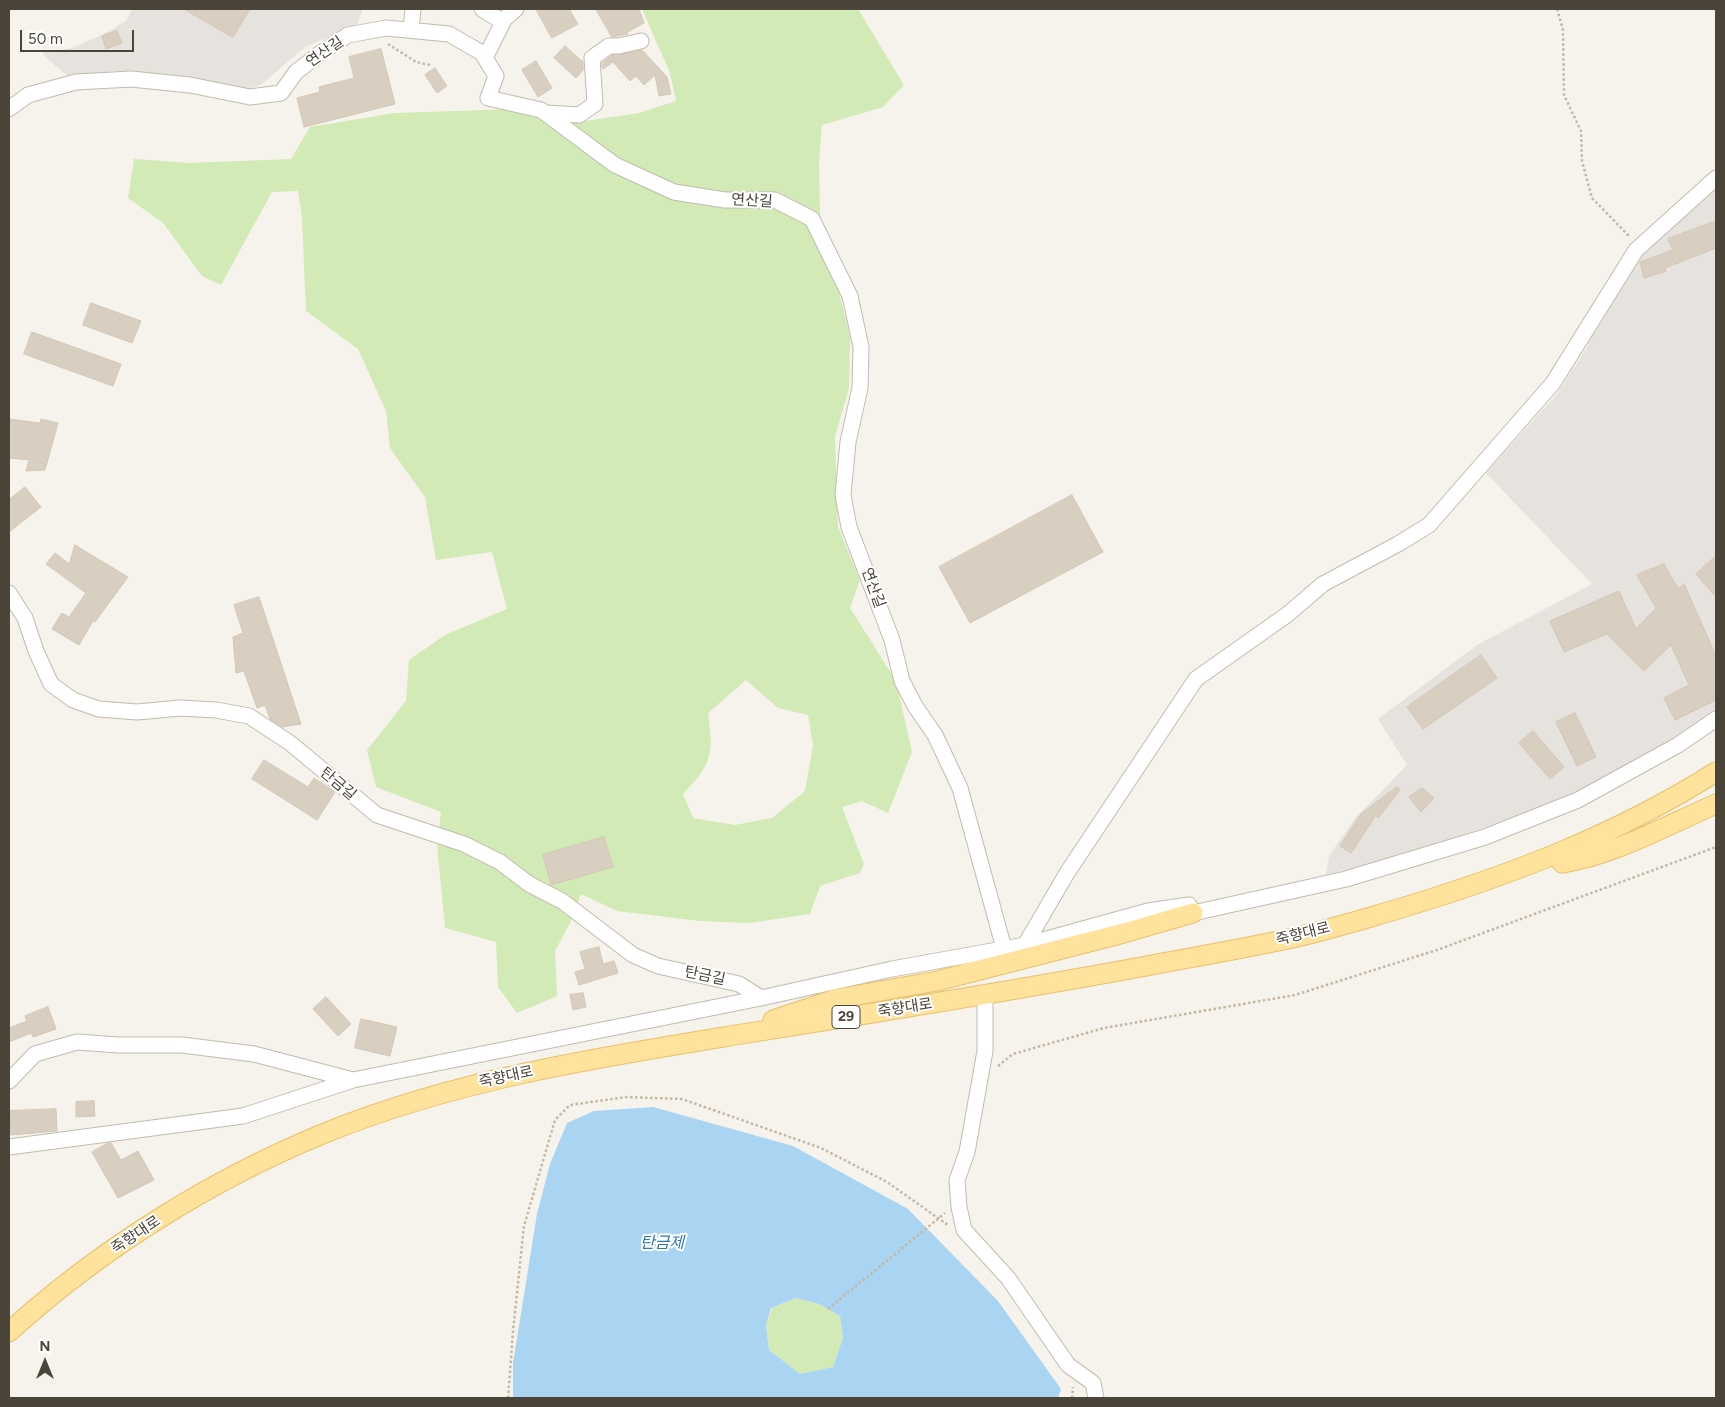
<!DOCTYPE html>
<meta charset="utf-8">
<style>
body{margin:0}
#map{position:relative;width:1725px;height:1407px;overflow:hidden;background:#f6f3ec;font-family:Figtree,sans-serif}
canvas{display:block}
.frame{position:absolute;inset:0;border:10px solid #4b4439;pointer-events:none}
.north{position:absolute;left:20px;top:1337px;width:50px;height:50px;-webkit-text-stroke:4px #fff;paint-order:stroke;rotate:0deg;font-size:14px;font-weight:700;line-height:20px;text-align:center;color:#4b4439}
.north::after{content:'';display:block;margin:auto;width:18px;height:22px;background:#4b4439;clip-path:polygon(50% 0,100% 100%,50% 72%,0 100%)}
.scale{position:absolute;left:20px;top:30px;width:114px;height:22px;box-sizing:border-box;border:2px solid #4b4439;border-top:0;padding-left:6px;font-size:15px;line-height:18px;white-space:nowrap;color:#4b4439;-webkit-text-stroke:4px #fff;paint-order:stroke}
</style>
<div id="map">
<canvas width="1725" height="1407"></canvas>
<div class="frame"></div>
<div class="north">N</div>
<div class="scale">50 m</div>
</div>
<script>
const c = document.querySelector('canvas').getContext('2d');
c.lineJoin = 'round';
function paint(path, color) {
  c.fillStyle = color;
  c.fill(path, 'evenodd');
}
function strokePath(path, color, width, dash) {
  c.strokeStyle = color;
  c.lineWidth = width;
  c.lineCap = dash ? 'butt' : 'round';
  c.setLineDash(dash || []);
  c.stroke(path);
}
function label(font, color, halo, rows, align = 'center') {
  c.font = font + ' Figtree,"Noto Sans KR",sans-serif';
  c.lineWidth = 4;
  c.setLineDash([]);
  c.textBaseline = 'middle';
  c.strokeStyle = halo;
  c.fillStyle = color;
  for (const [text, x, y, turn = 0] of rows) {
    c.save();
    c.translate(x, y);
    c.rotate((+turn || 0) * Math.PI / 180);
    c.textAlign = isNaN(turn) ? turn : align;
    if (halo) c.strokeText(text, 0, 0);
    c.fillText(text, 0, 0);
    c.restore();
  }
}
paint(new Path2D(`
 M 132,9 L 363,9 L 357,25 L 305,47 L 262,84 L 245,90 L 151,74 L 112,71 L 70,78 L 44,56 L 43,52 L 72,48 L 104,34 L 126,21 Z
 M 1716,189 L 1716,712 L 1671,742 L 1574,793 L 1534,811 L 1395,857 L 1326,875 L 1329,856 L 1356,817 L 1407,765 L 1378,719 L 1477,645 L 1592,584 L 1486,473 L 1557,394 L 1586,349 L 1600,317 L 1638,256 Z`), '#e6e2dd');
paint(new Path2D(`
 M 642,9 L 858,9 L 904,85 L 883,107 L 822,125 L 819,162 L 820,216 L 850,337 L 849,388 L 835,437 L 838,527 L 860,580 L 850,608 L 896,681 L 912,752 L 888,813 L 862,801 L 842,807 L 864,864 L 860,873 L 820,886 L 810,914 L 749,923 L 700,921 L 617,911 L 581,894 L 572,919 L 555,951 L 557,996 L 517,1013 L 498,987 L 496,942 L 445,928 L 437,845 L 441,812 L 376,787 L 367,750 L 406,701 L 409,660 L 445,635 L 507,609 L 492,552 L 436,560 L 425,497 L 390,448 L 386,411 L 358,349 L 306,311 L 302,218 L 298,191 L 272,192 L 221,285 L 202,276 L 163,223 L 128,198 L 134,159 L 189,163 L 291,159 L 310,127 L 395,113 L 516,109 L 579,122 L 639,113 L 676,101 L 670,73 ZM 746,680 L 778,708 L 808,715 L 813,745 L 805,791 L 772,818 L 735,825 L 693,818 L 683,794 C 712,764 714,754 708,713 Z
 M 796,1298 L 819,1304 L 840,1316 L 843,1338 L 833,1367 L 800,1374 L 769,1350 L 766,1325 L 772,1308 Z`), '#d2eab5');
paint(new Path2D(`
 M 653,1107 L 793,1146 L 908,1209 L 998,1301 L 1061,1389 L 1058,1398 L 513,1398 L 513,1363 L 537,1214 L 550,1164 L 567,1123 L 594,1111 ZM 796,1298 L 819,1304 L 840,1316 L 843,1338 L 833,1367 L 800,1374 L 769,1350 L 766,1325 L 771,1308 Z`), '#a9d4f2');
const building = new Path2D(`
 M 184,9 L 250,9 L 233,37 Z
 M 536,9 L 569,9 L 578,24 L 552,38 Z
 M 596,9 L 639,9 L 644,23 L 626,33 L 628,34 L 612,37 Z
 M 117,31 L 122,43 L 106,49 L 102,36 Z
 M 565,46 L 583,62 L 583,70 L 576,78 L 554,58 Z
 M 381,49 L 395,104 L 304,127 L 297,98 L 320,92 L 319,87 L 354,78 L 349,57 Z
 M 642,50 L 667,77 L 671,94 L 659,96 L 655,75 L 644,85 L 636,76 L 630,81 L 613,62 L 603,69 L 602,67 L 602,63 L 612,55 Z
 M 536,61 L 552,88 L 538,97 L 522,70 Z
 M 435,68 L 447,86 L 437,93 L 425,75 Z
 M 1716,221 L 1716,248 L 1665,268 L 1666,271 L 1644,278 L 1640,262 L 1673,250 L 1668,239 Z
 M 91,303 L 141,321 L 132,343 L 83,325 Z
 M 32,332 L 121,364 L 113,386 L 24,354 Z
 M 9,419 L 40,423 L 41,419 L 58,423 L 45,470 L 26,471 L 29,460 L 9,458 Z
 M 25,487 L 41,507 L 9,532 L 9,500 Z
 M 1072,495 L 1103,552 L 970,623 L 939,567 Z
 M 75,545 L 128,577 L 95,622 L 93,621 L 79,645 L 52,629 L 62,613 L 69,617 L 86,593 L 46,564 L 55,553 L 69,564 Z
 M 1716,556 L 1716,597 L 1696,574 Z
 M 1664,564 L 1678,589 L 1684,584 L 1716,656 L 1716,700 L 1675,720 L 1664,698 L 1689,685 L 1671,645 L 1644,671 L 1607,634 L 1564,652 L 1550,621 L 1619,591 L 1636,629 L 1656,608 L 1637,575 Z
 M 259,597 L 301,724 L 282,727 L 270,719 L 265,705 L 257,708 L 244,671 L 236,673 L 233,637 L 243,633 L 234,605 Z
 M 1481,655 L 1497,678 L 1423,729 L 1407,707 Z
 M 1575,713 L 1596,757 L 1577,766 L 1556,722 Z
 M 1533,731 L 1564,767 L 1550,779 L 1519,743 Z
 M 264,760 L 308,787 L 314,778 L 335,792 L 317,820 L 252,779 Z
 M 1397,787 L 1400,790 L 1378,818 L 1376,815 L 1351,853 L 1340,846 L 1361,814 Z
 M 1422,788 L 1434,798 L 1421,812 L 1409,797 Z
 M 604,837 L 613,867 L 551,885 L 543,855 Z
 M 599,947 L 603,964 L 614,961 L 618,973 L 579,985 L 575,972 L 585,969 L 580,952 Z
 M 583,993 L 586,1007 L 573,1010 L 570,995 Z
 M 326,997 L 351,1024 L 338,1036 L 313,1009 Z
 M 48,1007 L 56,1029 L 33,1037 L 31,1033 L 9,1042 L 9,1028 L 27,1021 L 25,1016 Z
 M 361,1019 L 397,1027 L 390,1056 L 355,1048 Z
 M 94,1101 L 95,1116 L 76,1117 L 76,1102 Z
 M 56,1109 L 57,1131 L 11,1135 L 10,1111 Z
 M 108,1143 L 111,1143 L 121,1160 L 138,1151 L 154,1180 L 118,1198 L 92,1152 Z`);
paint(building, '#d8cfc1');
strokePath(building, '#d3c7b4', 1);
const minor = new Path2D(`
 M 482,9 L 503,22 L 485,58
 M 502,21 L 516,9
 M 411,30 L 413,9
 M 9,109 L 28,95 L 76,82 L 131,79 L 190,85 L 250,97 L 281,93 L 296,72 L 322,52 L 348,35 L 386,28 L 449,34 L 482,53 L 496,76 L 488,98 L 541,110 L 615,165 L 674,192 L 725,200 L 775,200 L 812,219 L 850,296 L 861,347 L 860,388 L 848,442 L 843,495 L 849,527 L 892,640 L 902,681 L 915,706 L 935,735 L 960,788 L 1008,963
 M 546,113 L 579,115 L 595,104 L 592,58 L 609,46 L 619,46 L 641,41
 M 9,593 L 25,618 L 36,651 L 51,684 L 73,700 L 99,709 L 137,712 L 180,708 L 216,710 L 249,716 L 290,743 L 377,815 L 464,844 L 500,862 L 529,884 L 562,901 L 633,955 L 658,966 L 739,984 L 761,998 L 353,1080 L 254,1054 L 182,1045 L 118,1045 L 77,1042 L 35,1054 L 9,1081
 M 1025,945 L 1067,873 L 1196,679 L 1288,614 L 1323,584 L 1398,544 L 1429,525 L 1553,383 L 1636,250 L 1716,178
 M 985,996 L 985,1051 L 967,1152 L 957,1180 L 959,1207 L 964,1230 L 1008,1278 L 1068,1365 L 1093,1383 L 1096,1398
 M 761,998 L 892,969 L 1025,945 L 1148,911 L 1189,905 L 1193,913 L 1346,879 L 1485,837 L 1578,800 L 1678,745 L 1716,719
 M 9,1147 L 243,1116 L 353,1080`);
const major = new Path2D(`
 M 1562,863 C 1614,855 1668,825 1716,804
 M 773,1020 L 836,999 L 937,981 L 1124,933 L 1193,913
 M 9,1332 C 99,1250 212,1179 325,1133 C 458,1079 601,1057 742,1034 C 881,1012 1019,990 1157,964 C 1199,956 1241,949 1283,940 C 1322,932 1360,920 1398,909 C 1511,875 1616,835 1716,772`);
strokePath(minor, '#c2bbae', 17);
strokePath(major, '#e6c16a', 21);
strokePath(new Path2D(`
 M 1557,9 L 1563,30 L 1564,95 L 1581,131 L 1582,161 L 1592,198 L 1630,237
 M 388,44 L 416,62 L 430,65
 M 998,1066 L 1013,1054 L 1104,1028 L 1295,995 L 1437,950 L 1716,847
 M 828,1309 L 945,1213
 M 508,1398 L 513,1331 L 524,1226 L 555,1120 L 570,1105 L 626,1097 L 682,1099 L 821,1148 L 887,1182 L 948,1225
 M 1072,1398 L 1073,1387`), '#c4b79f', 2.5, [2.5, 2.5]);
strokePath(minor, '#fff', 15);
strokePath(major, '#ffe39c', 19);
for (const [x, y, w] of [
 [846,1017,28]
]) {
  const box = new Path2D();
  box.roundRect(x - w / 2, y - 11.5, w, 23, 4);
  c.fillStyle = '#fff';
  c.fill(box);
  strokePath(box, '#4b4439', 1);
}
label('bold 14px', '#4b4439', null, [
 ["29",846,1017]
]);
label('15px', '#4b4439', '#fff', [
 ["연산길",325,52,-35],
 ["연산길",752,201,3],
 ["연산길",873,588,70],
 ["탄금길",338,784,40],
 ["죽향대로",1303,934,-14],
 ["탄금길",705,976,12],
 ["죽향대로",905,1008,-9],
 ["죽향대로",506,1077,-12],
 ["죽향대로",136,1235,-34]
]);
label('italic 16px', '#2e7ab2', '#fff', [
 ["탄금제",662,1243]
]);
</script>
